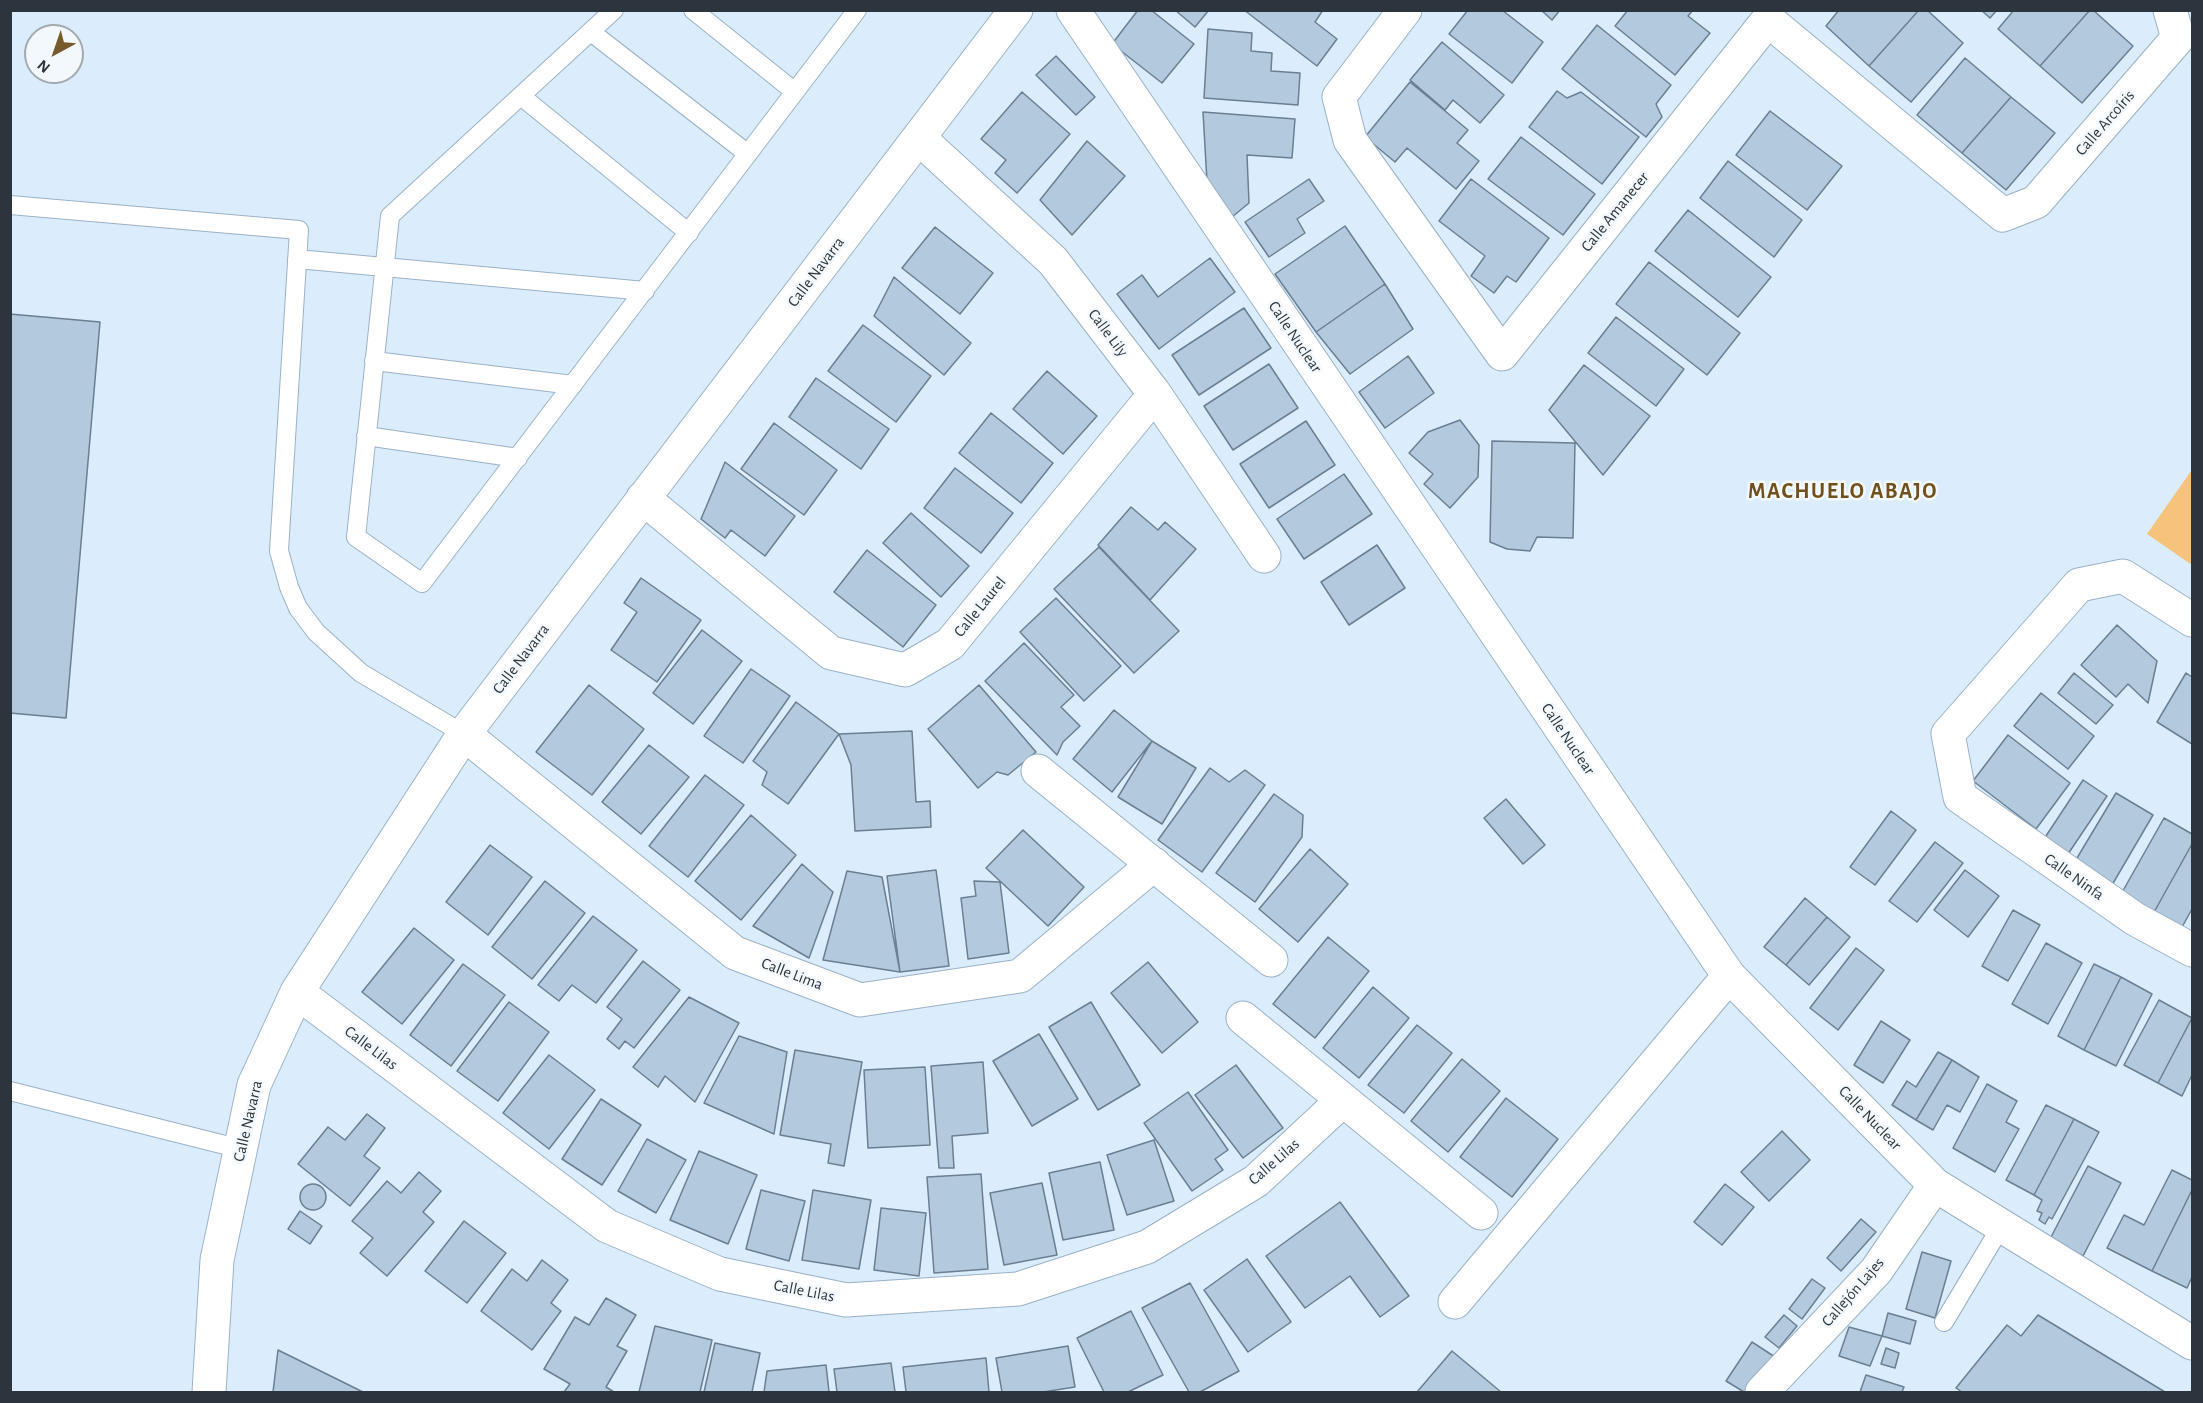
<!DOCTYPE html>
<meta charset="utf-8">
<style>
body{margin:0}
#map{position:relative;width:2203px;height:1403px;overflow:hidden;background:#dbedfd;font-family:"Alegreya Sans",sans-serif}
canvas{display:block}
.frame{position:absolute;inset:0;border:12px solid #2c353d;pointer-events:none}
.north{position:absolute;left:24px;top:24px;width:60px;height:60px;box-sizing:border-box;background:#f3f8fc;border:2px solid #a3aab0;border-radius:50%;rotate:220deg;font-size:16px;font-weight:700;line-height:24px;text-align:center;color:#2c353d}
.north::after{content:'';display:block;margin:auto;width:21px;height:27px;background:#775a2e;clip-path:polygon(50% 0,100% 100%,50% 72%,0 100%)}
</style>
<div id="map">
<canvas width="2203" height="1403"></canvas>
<div class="frame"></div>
<div class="north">N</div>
</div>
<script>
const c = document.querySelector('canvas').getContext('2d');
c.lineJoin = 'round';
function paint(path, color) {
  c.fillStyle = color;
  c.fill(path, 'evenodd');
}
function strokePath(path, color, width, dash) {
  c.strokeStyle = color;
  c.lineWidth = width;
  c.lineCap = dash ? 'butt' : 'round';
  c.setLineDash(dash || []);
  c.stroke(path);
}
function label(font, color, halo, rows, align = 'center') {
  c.font = font + ' "Alegreya Sans",sans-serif';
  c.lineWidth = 5;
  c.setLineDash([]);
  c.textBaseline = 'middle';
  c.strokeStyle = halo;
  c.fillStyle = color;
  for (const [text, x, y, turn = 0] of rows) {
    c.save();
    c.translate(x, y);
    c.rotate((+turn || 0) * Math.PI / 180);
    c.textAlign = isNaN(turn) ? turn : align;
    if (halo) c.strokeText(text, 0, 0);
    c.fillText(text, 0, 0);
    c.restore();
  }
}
paint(new Path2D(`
 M 2191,471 L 2192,472 L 2192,565 L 2147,534 Z`), '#f5c37b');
const building = new Path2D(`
 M 1138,10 L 1151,10 L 1194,44 L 1162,83 L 1112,44 Z
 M 1175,10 L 1209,10 L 1195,27 Z
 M 1244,10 L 1323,10 L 1315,22 L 1337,39 L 1317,66 Z
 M 1468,10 L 1502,10 L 1543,42 L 1512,83 L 1449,34 Z
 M 1541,10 L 1560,10 L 1552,20 Z
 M 1628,10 L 1693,10 L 1688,16 L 1710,33 L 1675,75 L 1615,26 Z
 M 1839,10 L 1919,10 L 1869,66 L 1826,26 Z
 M 1919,10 L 1927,10 L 1963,43 L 1911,102 L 1869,66 Z
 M 1981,10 L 1997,10 L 1990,18 Z
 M 2014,10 L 2090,10 L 2040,66 L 1998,29 Z
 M 2090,10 L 2093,10 L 2133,46 L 2082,103 L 2040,66 Z
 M 1597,25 L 1671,85 L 1656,104 L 1662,117 L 1646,137 L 1562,69 Z
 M 1208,29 L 1252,33 L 1251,51 L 1272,53 L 1271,71 L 1300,73 L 1298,105 L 1204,98 Z
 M 1442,42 L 1504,95 L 1480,123 L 1453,100 L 1445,110 L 1410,80 Z
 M 1056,56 L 1095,97 L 1076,115 L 1036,75 Z
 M 1965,58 L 2011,97 L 1962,153 L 1917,115 Z
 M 1410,82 L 1468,130 L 1457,143 L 1479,161 L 1456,189 L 1407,148 L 1395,162 L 1365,137 Z
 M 1557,91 L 1567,98 L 1581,92 L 1639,137 L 1602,184 L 1529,127 Z
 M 1022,92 L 1070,134 L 1017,193 L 995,173 L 1006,160 L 981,139 Z
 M 2011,97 L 2055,133 L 2006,190 L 1962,153 Z
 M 1770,111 L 1842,166 L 1807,210 L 1736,155 Z
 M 1203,112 L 1295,119 L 1292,158 L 1247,155 L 1249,203 L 1232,217 L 1207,182 Z
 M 1521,137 L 1595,194 L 1563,235 L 1488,179 Z
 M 1087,141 L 1125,176 L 1072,235 L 1040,200 Z
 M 1728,161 L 1802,220 L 1774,257 L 1700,198 Z
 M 1309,179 L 1324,201 L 1297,219 L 1305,233 L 1269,257 L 1245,222 Z
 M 1471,179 L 1549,238 L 1516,282 L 1507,276 L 1494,293 L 1471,276 L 1485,256 L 1439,221 Z
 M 1688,210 L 1771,277 L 1738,317 L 1655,251 Z
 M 1345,226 L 1385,284 L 1316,332 L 1275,274 Z
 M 935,227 L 993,273 L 960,314 L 902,268 Z
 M 1210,258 L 1235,292 L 1159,349 L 1117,294 L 1142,275 L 1158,297 Z
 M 1649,262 L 1740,333 L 1707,375 L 1616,304 Z
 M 894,277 L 971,343 L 944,375 L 874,316 Z
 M 1385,284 L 1413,329 L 1350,374 L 1316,332 Z
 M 1244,308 L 1271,348 L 1199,395 L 1172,355 Z
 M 10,314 L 100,322 L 66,718 L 10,713 Z
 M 1616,317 L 1684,369 L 1656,406 L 1588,353 Z
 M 863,325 L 931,376 L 896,422 L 828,371 Z
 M 1408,356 L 1434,393 L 1385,428 L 1359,392 Z
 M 1269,364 L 1298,408 L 1233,450 L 1204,406 Z
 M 1584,365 L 1650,416 L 1603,475 L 1549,410 Z
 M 1047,371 L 1097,416 L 1063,454 L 1013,409 Z
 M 816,378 L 889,429 L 861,469 L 789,417 Z
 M 991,413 L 1053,463 L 1021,503 L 959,453 Z
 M 1460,420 L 1479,445 L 1478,477 L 1450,508 L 1424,484 L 1433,474 L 1409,453 L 1428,432 Z
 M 1306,421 L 1335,465 L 1269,508 L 1240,464 Z
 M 774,423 L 837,470 L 804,515 L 741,469 Z
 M 1492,441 L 1575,443 L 1573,538 L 1537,537 L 1530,551 L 1507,549 L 1490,542 Z
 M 725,462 L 795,516 L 765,556 L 731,530 L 725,538 L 701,519 Z
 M 955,468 L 1013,513 L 981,553 L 924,508 Z
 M 1344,474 L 1372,514 L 1304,559 L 1277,519 Z
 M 1131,507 L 1158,530 L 1165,522 L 1196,549 L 1150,600 L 1098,545 Z
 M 911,513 L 969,566 L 941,597 L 883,543 Z
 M 1377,545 L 1405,588 L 1349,625 L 1321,582 Z
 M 1099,547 L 1179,631 L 1134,673 L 1054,589 Z
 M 867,550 L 936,605 L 903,647 L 834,592 Z
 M 641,578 L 701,620 L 657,682 L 611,650 L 637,612 L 624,603 Z
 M 1056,598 L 1121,666 L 1084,701 L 1020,632 Z
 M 2117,625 L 2157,661 L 2148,703 L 2128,684 L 2116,697 L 2081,665 Z
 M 702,630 L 742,661 L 693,724 L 653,693 Z
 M 1024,643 L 1074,695 L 1061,707 L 1080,726 L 1063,742 L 1057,755 L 985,681 Z
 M 751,669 L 790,696 L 743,763 L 704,736 Z
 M 2074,673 L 2113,705 L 2096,724 L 2058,693 Z
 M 2186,673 L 2192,677 L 2192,744 L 2157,722 Z
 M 589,685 L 644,729 L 592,795 L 536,752 Z
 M 979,685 L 1036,752 L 1008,775 L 997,772 L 978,788 L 928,729 Z
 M 2041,693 L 2094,736 L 2068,769 L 2014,726 Z
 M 796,702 L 839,734 L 788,804 L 762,785 L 767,772 L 753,761 Z
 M 1114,710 L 1152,741 L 1112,792 L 1073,759 Z
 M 912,731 L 916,802 L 930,801 L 931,827 L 855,831 L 851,765 L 839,734 Z
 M 2008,735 L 2070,783 L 2036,829 L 1973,781 Z
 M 1152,741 L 1196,768 L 1162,824 L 1118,797 Z
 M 649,745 L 689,777 L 641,834 L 602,802 Z
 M 1210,768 L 1229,782 L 1245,770 L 1265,785 L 1202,872 L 1158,840 Z
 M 705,775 L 744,805 L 688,877 L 649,846 Z
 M 2083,780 L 2107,796 L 2066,857 L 2042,842 Z
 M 2116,793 L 2153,815 L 2112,885 L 2074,863 Z
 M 1274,794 L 1303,815 L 1302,837 L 1255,902 L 1216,873 Z
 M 1506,799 L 1545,845 L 1523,864 L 1484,818 Z
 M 1891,811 L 1916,830 L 1875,885 L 1850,867 Z
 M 751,815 L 796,855 L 741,920 L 695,881 Z
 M 2164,818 L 2192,834 L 2192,844 L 2153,914 L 2120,896 Z
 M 1023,830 L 1084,887 L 1048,926 L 986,868 Z
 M 1935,842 L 1963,863 L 1917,922 L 1889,901 Z
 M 2192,844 L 2192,909 L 2181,929 L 2153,914 Z
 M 490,845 L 532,877 L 488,935 L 446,902 Z
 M 1310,849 L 1348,884 L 1298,942 L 1259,909 Z
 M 802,864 L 833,892 L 809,958 L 753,926 Z
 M 936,870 L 949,966 L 900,972 L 887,876 Z
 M 1965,870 L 1999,896 L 1968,937 L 1934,910 Z
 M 847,871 L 882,877 L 900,972 L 823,960 Z
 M 545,881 L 585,913 L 532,979 L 492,947 Z
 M 974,881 L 1000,882 L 1009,953 L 968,959 L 961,898 L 976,896 Z
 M 1805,898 L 1827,917 L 1786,965 L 1764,947 Z
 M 2013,910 L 2040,925 L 2008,981 L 1982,966 Z
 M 593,916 L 637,950 L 596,1003 L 572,985 L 559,1001 L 538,985 Z
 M 1827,917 L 1850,937 L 1809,985 L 1786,965 Z
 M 414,928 L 454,960 L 402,1024 L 362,992 Z
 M 1328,937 L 1369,971 L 1315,1038 L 1273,1004 Z
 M 2046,943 L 2082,963 L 2048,1024 L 2012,1004 Z
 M 1856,948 L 1884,970 L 1838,1030 L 1810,1008 Z
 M 643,961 L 680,990 L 634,1048 L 625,1041 L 619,1049 L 607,1039 L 622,1019 L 607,1007 Z
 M 1148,962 L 1198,1022 L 1162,1053 L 1111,993 Z
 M 463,964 L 505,995 L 451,1066 L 410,1035 Z
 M 2094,964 L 2121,977 L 2084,1050 L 2058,1036 Z
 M 2121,977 L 2152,994 L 2116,1066 L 2084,1050 Z
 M 1373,987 L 1409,1018 L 1359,1078 L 1323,1048 Z
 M 689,997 L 739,1023 L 695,1102 L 665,1076 L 658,1087 L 633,1067 Z
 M 2159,1000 L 2192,1018 L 2158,1083 L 2124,1065 Z
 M 509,1002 L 549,1032 L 498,1101 L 457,1071 Z
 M 1091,1002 L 1140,1085 L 1098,1110 L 1049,1027 Z
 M 2192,1018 L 2192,1075 L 2182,1096 L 2158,1083 Z
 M 1881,1021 L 1910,1040 L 1883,1083 L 1854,1065 Z
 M 1417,1025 L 1452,1053 L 1404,1113 L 1368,1085 Z
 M 1039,1034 L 1078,1099 L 1032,1126 L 993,1061 Z
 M 739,1036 L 787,1052 L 774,1134 L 704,1103 Z
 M 795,1050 L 862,1062 L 844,1166 L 828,1163 L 831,1144 L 780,1135 Z
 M 1938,1052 L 1952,1060 L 1916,1120 L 1892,1105 L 1907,1081 L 1916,1087 Z
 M 549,1055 L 595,1090 L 549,1149 L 503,1113 Z
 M 1462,1059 L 1500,1091 L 1448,1152 L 1411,1121 Z
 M 1952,1060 L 1979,1077 L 1960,1112 L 1947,1105 L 1933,1130 L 1916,1120 Z
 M 983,1062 L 988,1133 L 952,1136 L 954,1168 L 939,1168 L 931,1066 Z
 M 1236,1065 L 1283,1128 L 1243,1158 L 1195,1095 Z
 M 925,1067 L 930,1145 L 868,1148 L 864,1070 Z
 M 1987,1084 L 2017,1101 L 2006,1122 L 2019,1129 L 1995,1172 L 1953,1148 Z
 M 1188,1092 L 1228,1150 L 1215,1159 L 1223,1170 L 1192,1191 L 1144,1123 Z
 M 1506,1098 L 1558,1139 L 1512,1197 L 1460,1157 Z
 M 601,1099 L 641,1125 L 602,1185 L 562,1159 Z
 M 2046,1105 L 2074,1119 L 2034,1195 L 2006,1180 Z
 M 367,1114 L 385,1128 L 364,1156 L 380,1168 L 350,1206 L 298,1164 L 328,1127 L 345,1140 Z
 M 2074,1119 L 2099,1132 L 2052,1219 L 2049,1217 L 2045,1224 L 2039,1220 L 2042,1213 L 2037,1211 L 2042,1200 L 2034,1195 Z
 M 1782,1131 L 1810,1160 L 1769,1201 L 1741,1172 Z
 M 647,1139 L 686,1160 L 656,1213 L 618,1191 Z
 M 1154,1140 L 1174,1201 L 1127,1215 L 1107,1155 Z
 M 699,1151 L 757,1175 L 728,1244 L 670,1220 Z
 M 1100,1162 L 1114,1230 L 1063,1240 L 1049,1173 Z
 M 2088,1166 L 2121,1183 L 2083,1256 L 2050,1239 Z
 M 2172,1170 L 2192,1180 L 2192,1190 L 2152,1271 L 2107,1248 L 2124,1215 L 2144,1225 Z
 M 419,1172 L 441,1191 L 423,1212 L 434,1222 L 387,1276 L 360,1253 L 373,1238 L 352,1221 L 387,1181 L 401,1193 Z
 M 981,1174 L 988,1269 L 934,1273 L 927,1177 Z
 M 1042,1183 L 1057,1255 L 1004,1265 L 990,1193 Z
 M300 1197a13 13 0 1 1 26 0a13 13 0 1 1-26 0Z
 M 1725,1184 L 1754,1207 L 1722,1245 L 1694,1222 Z
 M 761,1190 L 805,1201 L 789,1261 L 746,1249 Z
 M 813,1190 L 871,1200 L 859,1269 L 802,1260 Z
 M 2192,1190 L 2192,1277 L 2187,1288 L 2152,1271 Z
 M 1340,1202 L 1409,1296 L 1380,1317 L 1350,1276 L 1305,1308 L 1266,1256 Z
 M 881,1208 L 926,1213 L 919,1276 L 874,1270 Z
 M 300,1211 L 322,1226 L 310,1244 L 288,1229 Z
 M 1861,1219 L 1876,1232 L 1841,1271 L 1827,1258 Z
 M 464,1221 L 506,1253 L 467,1303 L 425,1271 Z
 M 1922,1252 L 1951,1261 L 1935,1318 L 1906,1309 Z
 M 1247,1259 L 1291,1322 L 1248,1352 L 1204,1290 Z
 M 542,1260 L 568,1280 L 551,1303 L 561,1311 L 532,1350 L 481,1311 L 512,1269 L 527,1281 Z
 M 1812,1279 L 1825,1288 L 1802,1319 L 1789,1309 Z
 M 1190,1283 L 1239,1371 L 1200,1392 L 1189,1392 L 1142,1308 Z
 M 606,1298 L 636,1315 L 617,1346 L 627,1351 L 606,1387 L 614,1392 L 564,1392 L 570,1384 L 544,1369 L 575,1317 L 589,1325 Z
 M 1131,1311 L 1163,1375 L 1128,1392 L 1104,1392 L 1077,1338 Z
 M 1888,1313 L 1916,1321 L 1910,1344 L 1882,1336 Z
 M 1784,1315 L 1797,1326 L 1779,1348 L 1765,1337 Z
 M 2038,1315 L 2165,1392 L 1962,1392 L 1956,1388 L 2007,1325 L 2021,1336 Z
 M 655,1326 L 712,1340 L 700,1392 L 639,1392 Z
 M 1849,1327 L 1882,1336 L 1870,1366 L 1839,1356 Z
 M 1752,1342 L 1775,1357 L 1751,1392 L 1744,1392 L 1726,1381 Z
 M 715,1343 L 760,1353 L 752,1392 L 704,1392 Z
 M 1068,1346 L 1075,1387 L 1043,1392 L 1002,1392 L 996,1358 Z
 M 1886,1348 L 1899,1353 L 1895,1368 L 1881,1364 Z
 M 278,1350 L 363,1392 L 273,1392 Z
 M 1452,1351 L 1501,1392 L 1417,1392 Z
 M 986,1358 L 989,1392 L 906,1392 L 903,1367 Z
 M 891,1363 L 895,1392 L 837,1392 L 834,1369 Z
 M 826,1365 L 829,1392 L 764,1392 L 767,1371 Z
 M 1866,1375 L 1904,1387 L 1902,1392 L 1860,1392 Z`);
paint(building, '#b3c9dd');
strokePath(building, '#6a7f91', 1.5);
const lane = new Path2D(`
 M 614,10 L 390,216 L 356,537 L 422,583 L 857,10
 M 693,10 L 795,92
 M 591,32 L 748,154
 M 521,96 L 689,233
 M 10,205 L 299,230 L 279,551 L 289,587 L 298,608 L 316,632 L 361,673 L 464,734
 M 297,259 L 645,291
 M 374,361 L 573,385
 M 366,436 L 518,458
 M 10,1091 L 241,1149
 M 1944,1322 L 2002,1225`);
const street = new Path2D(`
 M 1073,10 L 1729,976 L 1935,1185 L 2192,1343
 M 1405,10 L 1339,97 L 1350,140 L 1502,354 L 1768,20 L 2003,215 L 2036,202 L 2178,38 L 2170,10
 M 919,138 L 1053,261 L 1155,394 L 1264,556
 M 643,498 L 831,653 L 905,670 L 950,644 L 1155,394
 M 2192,620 L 2123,576 L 2079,585 L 1948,734 L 1960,797 L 2135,919 L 2192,950
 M 464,734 L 735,953 L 860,1000 L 1020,976 L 1154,864
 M 1038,771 L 1271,960
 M 297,992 L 607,1226 L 720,1274 L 846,1300 L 1018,1289 L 1147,1247 L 1256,1181 L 1343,1100
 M 1243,1018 L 1481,1213
 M 1455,1302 L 1729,976
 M 209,1392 L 217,1260 L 254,1085 L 297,992 L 464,734 L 1016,10
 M 1762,1392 L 1876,1271 L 1935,1185`);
strokePath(lane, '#9bb1c4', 20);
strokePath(street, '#9bb1c4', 35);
strokePath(lane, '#fff', 18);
strokePath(street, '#fff', 33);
label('16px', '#2c353d', '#f3f8fc', [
 ["Calle Arcoíris",2105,123,-49],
 ["Calle Amanecer",1615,212,-51],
 ["Calle Navarra",816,272,-53],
 ["Calle Lily",1108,333,53],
 ["Calle Nuclear",1295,337,56],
 ["Calle Laurel",980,607,-51],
 ["Calle Navarra",521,659,-53],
 ["Calle Nuclear",1568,739,56],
 ["Calle Ninfa",2074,877,35],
 ["Calle Lima",792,974,21],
 ["Calle Lilas",371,1048,37],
 ["Calle Nuclear",1870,1118,46],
 ["Calle Navarra",248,1121,-77],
 ["Calle Lilas",1274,1162,-41],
 ["Calle Lilas",804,1291,11],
 ["Callejón Lajes",1853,1292,-49]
]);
c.letterSpacing = '1.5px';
label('bold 22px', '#71501d', '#f3f8fc', [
 ["MACHUELO ABAJO",1843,491]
]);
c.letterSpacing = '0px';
</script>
